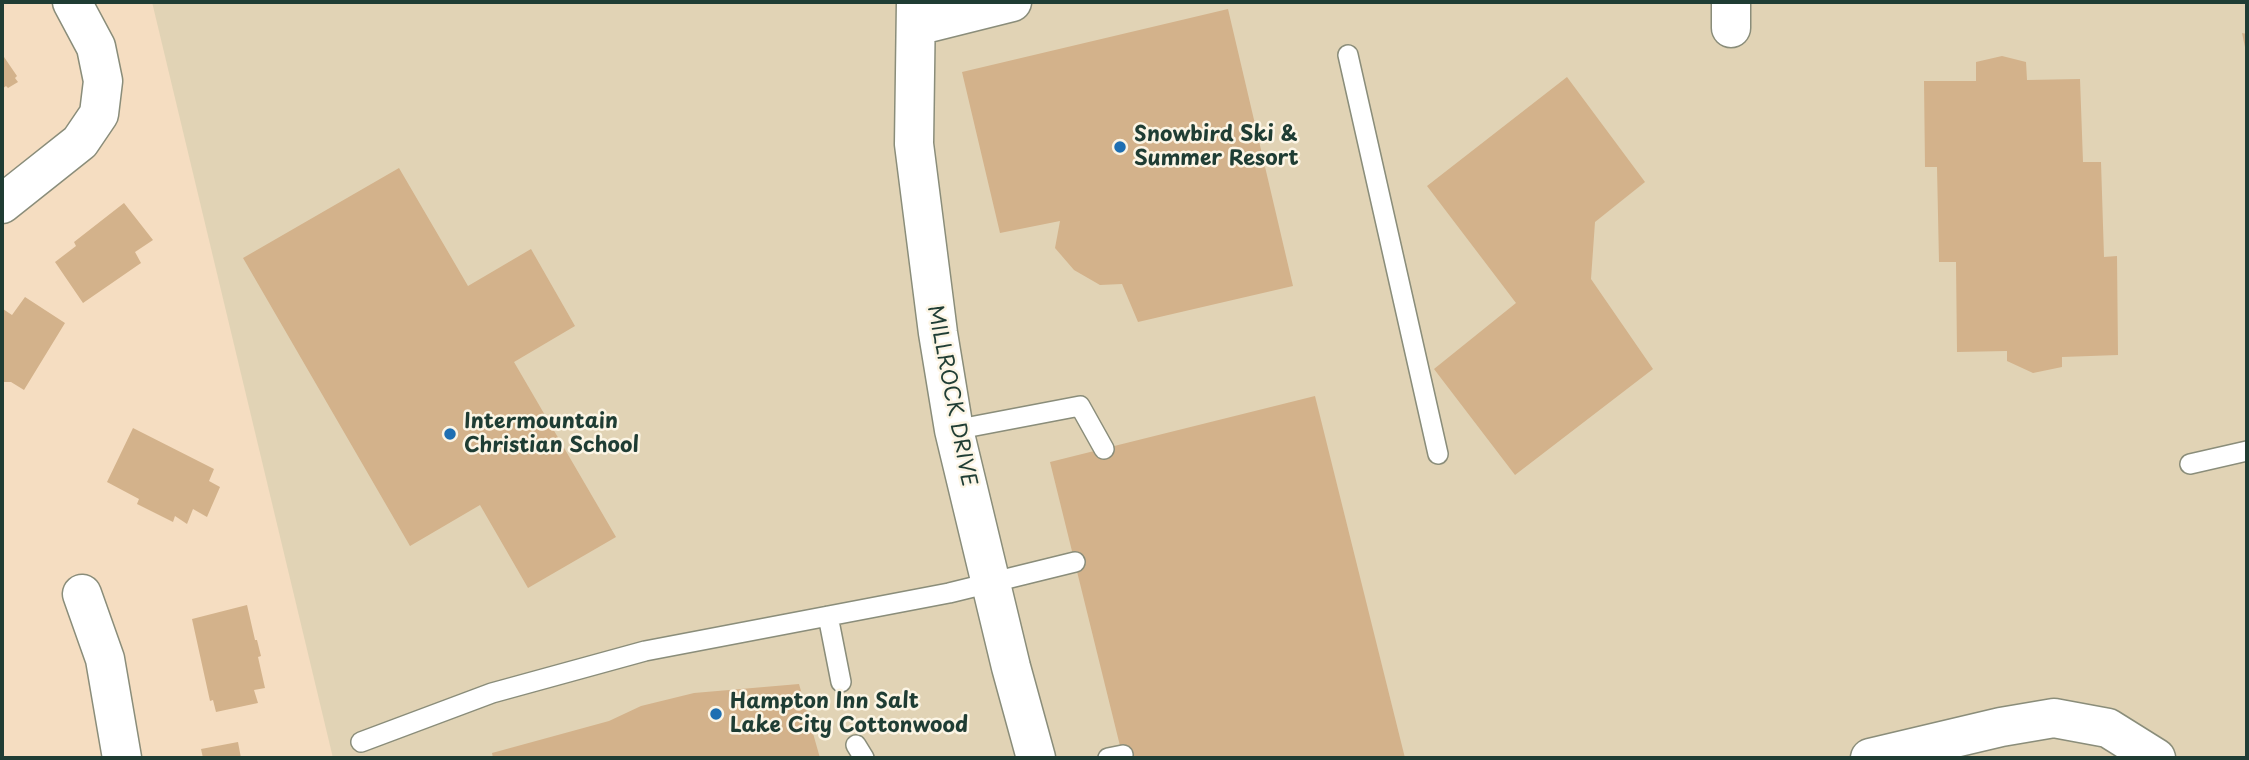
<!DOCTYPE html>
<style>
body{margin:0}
#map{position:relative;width:2249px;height:760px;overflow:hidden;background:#f5ddc1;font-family:"Playpen Sans",sans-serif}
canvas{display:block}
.frame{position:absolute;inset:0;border:4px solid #1f3d34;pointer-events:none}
</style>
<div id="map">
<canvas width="2249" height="760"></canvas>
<div class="frame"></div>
</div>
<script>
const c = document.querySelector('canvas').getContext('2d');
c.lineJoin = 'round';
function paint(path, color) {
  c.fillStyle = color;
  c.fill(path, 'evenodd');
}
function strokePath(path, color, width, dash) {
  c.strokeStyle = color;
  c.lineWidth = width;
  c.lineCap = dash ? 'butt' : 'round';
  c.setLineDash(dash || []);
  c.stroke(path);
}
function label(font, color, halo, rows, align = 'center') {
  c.font = font + ' "Playpen Sans",sans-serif';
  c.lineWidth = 5;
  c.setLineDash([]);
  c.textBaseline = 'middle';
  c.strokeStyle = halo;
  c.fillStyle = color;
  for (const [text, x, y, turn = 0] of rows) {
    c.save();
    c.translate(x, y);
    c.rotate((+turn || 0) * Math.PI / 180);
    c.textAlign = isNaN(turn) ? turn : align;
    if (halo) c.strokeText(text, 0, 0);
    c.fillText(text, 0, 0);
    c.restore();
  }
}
paint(new Path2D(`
 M 152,2 L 2247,2 L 2247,758 L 333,758 Z`), '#e1d3b5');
paint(new Path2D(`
 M 1228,9 L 1293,286 L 1138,322 L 1122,284 L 1100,285 L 1074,270 L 1055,248 L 1060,221 L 1000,233 L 962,72 Z
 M 2242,33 L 2247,34 L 2247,52 L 2246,52 Z
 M 2,54 L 17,76 L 15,78 L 18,82 L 8,88 L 6,86 L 2,89 Z
 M 2002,56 L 2026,62 L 2027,80 L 2080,79 L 2083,162 L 2101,162 L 2104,257 L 2117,256 L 2118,355 L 2062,357 L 2062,367 L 2033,373 L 2007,361 L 2007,351 L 1957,352 L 1956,262 L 1939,262 L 1937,167 L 1925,167 L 1924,81 L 1976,81 L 1976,62 Z
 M 1567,77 L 1645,182 L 1595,222 L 1591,279 L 1653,369 L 1515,475 L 1434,369 L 1516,303 L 1427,186 Z
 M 399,168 L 468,286 L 531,249 L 575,326 L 514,362 L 616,537 L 528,588 L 480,505 L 410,546 L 243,258 Z
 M 124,203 L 153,240 L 135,252 L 141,263 L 83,303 L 55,262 L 76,246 L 74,242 Z
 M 25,297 L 65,323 L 24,390 L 11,382 L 2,382 L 2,312 L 3,309 L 12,315 Z
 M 1315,396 L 1405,758 L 1123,758 L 1050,462 Z
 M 133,428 L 214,469 L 209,481 L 220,487 L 207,517 L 193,509 L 187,524 L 175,516 L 173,522 L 137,504 L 139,499 L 107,482 Z
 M 247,605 L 255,640 L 257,640 L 261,656 L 258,657 L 265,688 L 254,690 L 258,703 L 216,712 L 213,700 L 210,701 L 192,619 Z
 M 799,684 L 820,758 L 493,758 L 492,753 L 609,721 L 641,706 L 694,693 Z
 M 238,742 L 241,758 L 203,758 L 201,749 Z`), '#d3b28b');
const service = new Path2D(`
 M 1348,55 L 1438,454
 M 954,430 L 1080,406 L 1104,449
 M 2190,464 L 2247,451
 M 828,616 L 841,682
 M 361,742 L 492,693 L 645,651 L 949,593 L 1075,562
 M 856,745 L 864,758
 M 1108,758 L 1123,755`);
const minor = new Path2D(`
 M 916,2 L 914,144 L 938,333 L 954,430 L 1011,667 L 1036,758
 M 1731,2 L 1731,28
 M 916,26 L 1012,2
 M 2,204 L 80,142 L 99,114 L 103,81 L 96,47 L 72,2
 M 82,594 L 105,659 L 122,758
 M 1870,758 L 2001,727 L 2054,718 L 2108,728 L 2156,758`);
strokePath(service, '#8a8d7a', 22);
strokePath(minor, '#8a8d7a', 41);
strokePath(service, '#fff', 19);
strokePath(minor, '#fff', 38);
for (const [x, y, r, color] of [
 [1120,147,7,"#1f6fb2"],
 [450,434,7,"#1f6fb2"],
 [716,714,7,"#1f6fb2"]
]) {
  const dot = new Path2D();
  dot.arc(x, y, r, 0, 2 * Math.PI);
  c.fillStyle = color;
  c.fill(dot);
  strokePath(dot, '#fcf5e5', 2.5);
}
label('bold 21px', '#1f3d34', '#fcf5e5', [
 ["Snowbird Ski &",1134,135],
 ["Summer Resort",1134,159],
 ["Intermountain",464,422],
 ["Christian School",464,446],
 ["Hampton Inn Salt",730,702],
 ["Lake City Cottonwood",730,726]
], 'left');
label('21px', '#1f3d34', '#fcf5e5', [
 ["MILLROCK DRIVE",951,396,79]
]);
</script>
